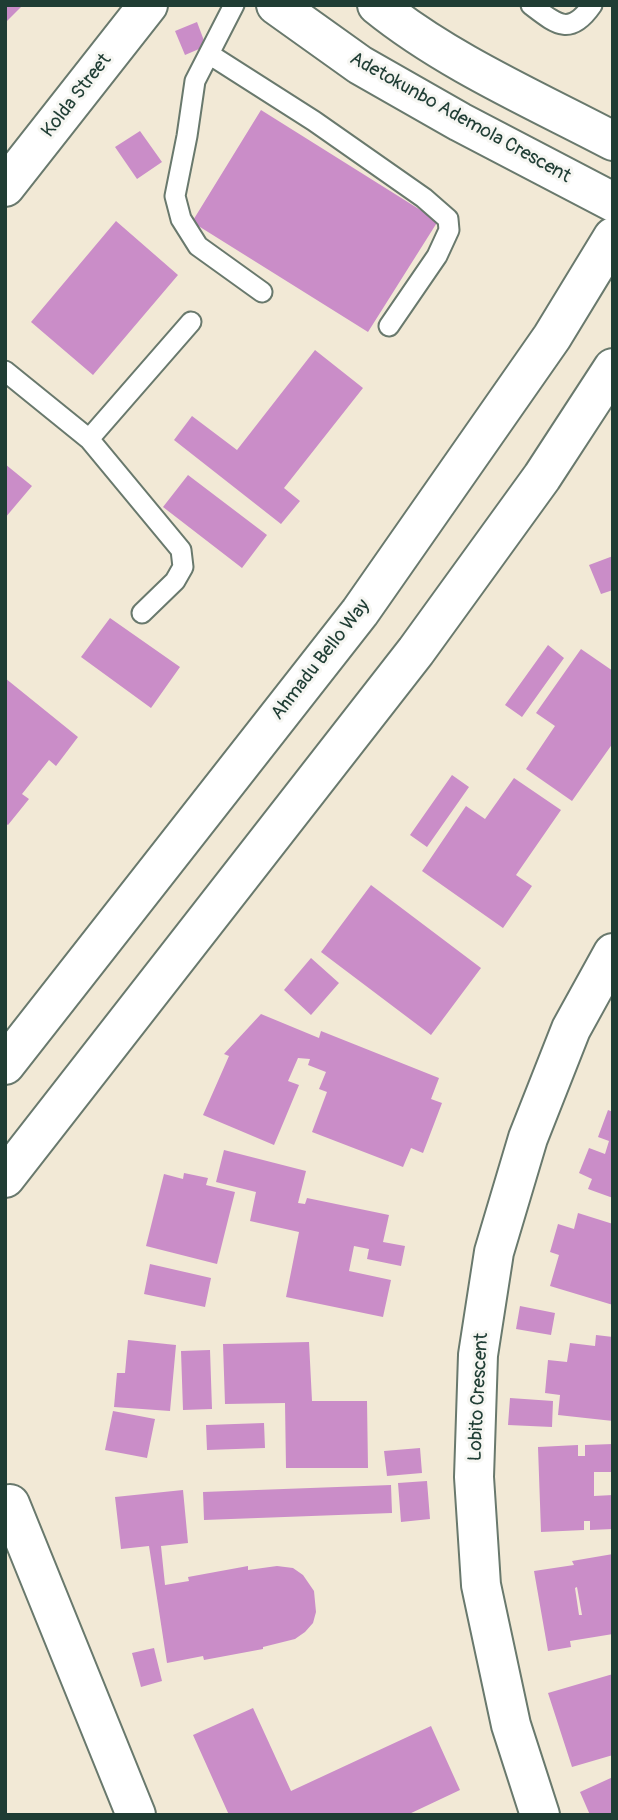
<!DOCTYPE html>
<style>
body{margin:0}
#map{position:relative;width:618px;height:1820px;overflow:hidden;background:#f2e9d6;font-family:Pangolin,sans-serif}
canvas{display:block}
.frame{position:absolute;inset:0;border:7px solid #1f3d34;pointer-events:none}
</style>
<div id="map">
<canvas width="618" height="1820"></canvas>
<div class="frame"></div>
</div>
<script>
const c = document.querySelector('canvas').getContext('2d');
c.lineJoin = 'round';
function paint(path, color) {
  c.fillStyle = color;
  c.fill(path, 'evenodd');
}
function strokePath(path, color, width, dash) {
  c.strokeStyle = color;
  c.lineWidth = width;
  c.lineCap = dash ? 'butt' : 'round';
  c.setLineDash(dash || []);
  c.stroke(path);
}
function label(font, color, halo, rows, align = 'center') {
  c.font = font + ' Pangolin,sans-serif';
  c.lineWidth = 6;
  c.setLineDash([]);
  c.textBaseline = 'middle';
  c.strokeStyle = halo;
  c.fillStyle = color;
  for (const [text, x, y, turn = 0] of rows) {
    c.save();
    c.translate(x, y);
    c.rotate((+turn || 0) * Math.PI / 180);
    c.textAlign = isNaN(turn) ? turn : align;
    if (halo) c.strokeText(text, 0, 0);
    c.fillText(text, 0, 0);
    c.restore();
  }
}
paint(new Path2D(`
 M 5,5 L 23,5 L 5,23 Z
 M 197,22 L 206,46 L 185,55 L 175,31 Z
 M 261,110 L 438,221 L 368,332 L 192,222 Z
 M 140,131 L 162,162 L 137,179 L 115,147 Z
 M 116,221 L 178,275 L 93,375 L 31,322 Z
 M 315,350 L 363,388 L 284,488 L 300,501 L 281,524 L 174,440 L 192,416 L 237,450 Z
 M 5,464 L 32,486 L 5,518 Z
 M 188,475 L 267,535 L 242,568 L 163,507 Z
 M 613,556 L 613,590 L 601,594 L 589,565 Z
 M 110,618 L 180,667 L 151,708 L 81,657 Z
 M 548,645 L 564,658 L 522,717 L 505,705 Z
 M 581,649 L 613,671 L 613,743 L 572,801 L 526,769 L 555,726 L 536,713 Z
 M 5,678 L 78,737 L 56,766 L 49,760 L 22,794 L 29,799 L 8,825 L 5,823 Z
 M 452,775 L 469,787 L 427,847 L 410,835 Z
 M 514,778 L 561,810 L 516,875 L 532,886 L 503,928 L 422,871 L 466,806 L 485,819 Z
 M 371,885 L 481,968 L 431,1035 L 321,952 Z
 M 311,958 L 339,983 L 311,1015 L 284,990 Z
 M 261,1014 L 319,1038 L 321,1031 L 439,1078 L 431,1099 L 442,1103 L 423,1153 L 411,1148 L 403,1167 L 312,1132 L 327,1092 L 319,1089 L 326,1072 L 308,1065 L 310,1059 L 298,1058 L 288,1081 L 299,1085 L 274,1145 L 203,1115 L 229,1056 L 224,1054 Z
 M 608,1110 L 613,1112 L 613,1198 L 588,1189 L 592,1179 L 579,1173 L 589,1148 L 605,1154 L 609,1141 L 598,1137 Z
 M 224,1150 L 306,1171 L 298,1203 L 305,1204 L 307,1198 L 389,1215 L 383,1242 L 405,1246 L 401,1266 L 367,1259 L 369,1249 L 354,1246 L 349,1271 L 391,1280 L 383,1317 L 286,1297 L 299,1232 L 250,1221 L 256,1192 L 216,1182 Z
 M 184,1173 L 208,1178 L 206,1185 L 235,1192 L 217,1264 L 146,1246 L 164,1174 L 183,1179 Z
 M 578,1213 L 613,1224 L 613,1305 L 550,1286 L 559,1255 L 550,1252 L 558,1224 L 574,1229 Z
 M 150,1264 L 211,1278 L 205,1307 L 144,1294 Z
 M 520,1306 L 555,1313 L 551,1335 L 516,1329 Z
 M 596,1335 L 613,1337 L 613,1421 L 558,1415 L 560,1395 L 545,1393 L 548,1360 L 567,1362 L 570,1343 L 595,1346 Z
 M 128,1340 L 176,1345 L 170,1411 L 114,1407 L 117,1373 L 125,1373 Z
 M 309,1342 L 312,1401 L 367,1401 L 368,1468 L 286,1468 L 285,1403 L 225,1404 L 223,1344 Z
 M 210,1350 L 212,1409 L 183,1410 L 181,1351 Z
 M 510,1398 L 553,1401 L 552,1427 L 508,1425 Z
 M 113,1411 L 155,1419 L 147,1458 L 105,1450 Z
 M 264,1423 L 265,1448 L 207,1450 L 206,1425 Z
 M 613,1444 L 613,1472 L 594,1472 L 594,1496 L 613,1495 L 613,1529 L 590,1530 L 590,1521 L 584,1521 L 584,1530 L 541,1532 L 538,1447 L 578,1445 L 578,1456 L 585,1456 L 585,1445 Z
 M 420,1448 L 422,1473 L 387,1476 L 384,1451 Z
 M 427,1481 L 430,1519 L 401,1522 L 398,1483 Z
 M 391,1485 L 392,1513 L 204,1520 L 203,1492 Z
 M 183,1490 L 188,1543 L 161,1546 L 165,1585 L 189,1581 L 188,1577 L 248,1566 L 248,1570 L 277,1566 L 293,1568 L 303,1575 L 314,1591 L 316,1612 L 313,1623 L 305,1632 L 295,1639 L 263,1647 L 263,1649 L 204,1660 L 203,1656 L 167,1663 L 149,1546 L 121,1549 L 115,1497 Z
 M 613,1554 L 613,1634 L 570,1641 L 571,1647 L 548,1651 L 534,1571 L 574,1565 L 572,1561 ZM 577,1587 L 582,1615 L 579,1615 L 575,1588 Z
 M 154,1648 L 162,1681 L 141,1687 L 132,1653 Z
 M 613,1674 L 613,1755 L 572,1767 L 548,1693 Z
 M 253,1708 L 291,1791 L 431,1726 L 460,1790 L 407,1815 L 229,1815 L 193,1735 Z
 M 613,1777 L 613,1815 L 590,1815 L 580,1792 Z`), '#ca8dc8');
const lane = new Path2D(`
 M 234,5 L 195,81 L 187,136 L 175,196 L 181,219 L 198,246 L 262,292
 M 531,5 C 556,24 570,37 592,5
 M 209,54 L 314,121 L 424,198 L 448,219 L 449,230 L 437,256 L 389,326
 M 5,371 L 89,439 L 191,322
 M 89,439 L 181,550 L 183,567 L 175,581 L 142,613`);
const street = new Path2D(`
 M 5,187 L 148,5
 M 10,1504 L 136,1815
 M 540,1815 L 511,1725 L 481,1585 L 474,1477 L 478,1355 L 494,1252 L 528,1138 L 571,1029 L 613,953`);
const secondary = new Path2D(`
 M 276,5 L 360,65 L 460,122 L 613,202
 M 377,5 C 446,61 535,100 613,141`);
const primary = new Path2D(`
 M 5,1065 L 360,612 L 552,337 L 613,237
 M 5,1178 L 416,651 L 542,477 L 613,368`);
strokePath(lane, '#69796d', 23);
strokePath(street, '#69796d', 42);
strokePath(secondary, '#69796d', 42);
strokePath(primary, '#69796d', 42);
strokePath(lane, '#fff', 19);
strokePath(street, '#fff', 38);
strokePath(secondary, '#fff', 38);
strokePath(primary, '#fff', 38);
label('19px', '#1f3d34', '#f6f6f2', [
 ["Kolda Street",77,96,-52],
 ["Adetokunbo Ademola Crescent",460,118,29],
 ["Ahmadu Bello Way",321,660,-52],
 ["Lobito Crescent",479,1397,-87]
]);
</script>
